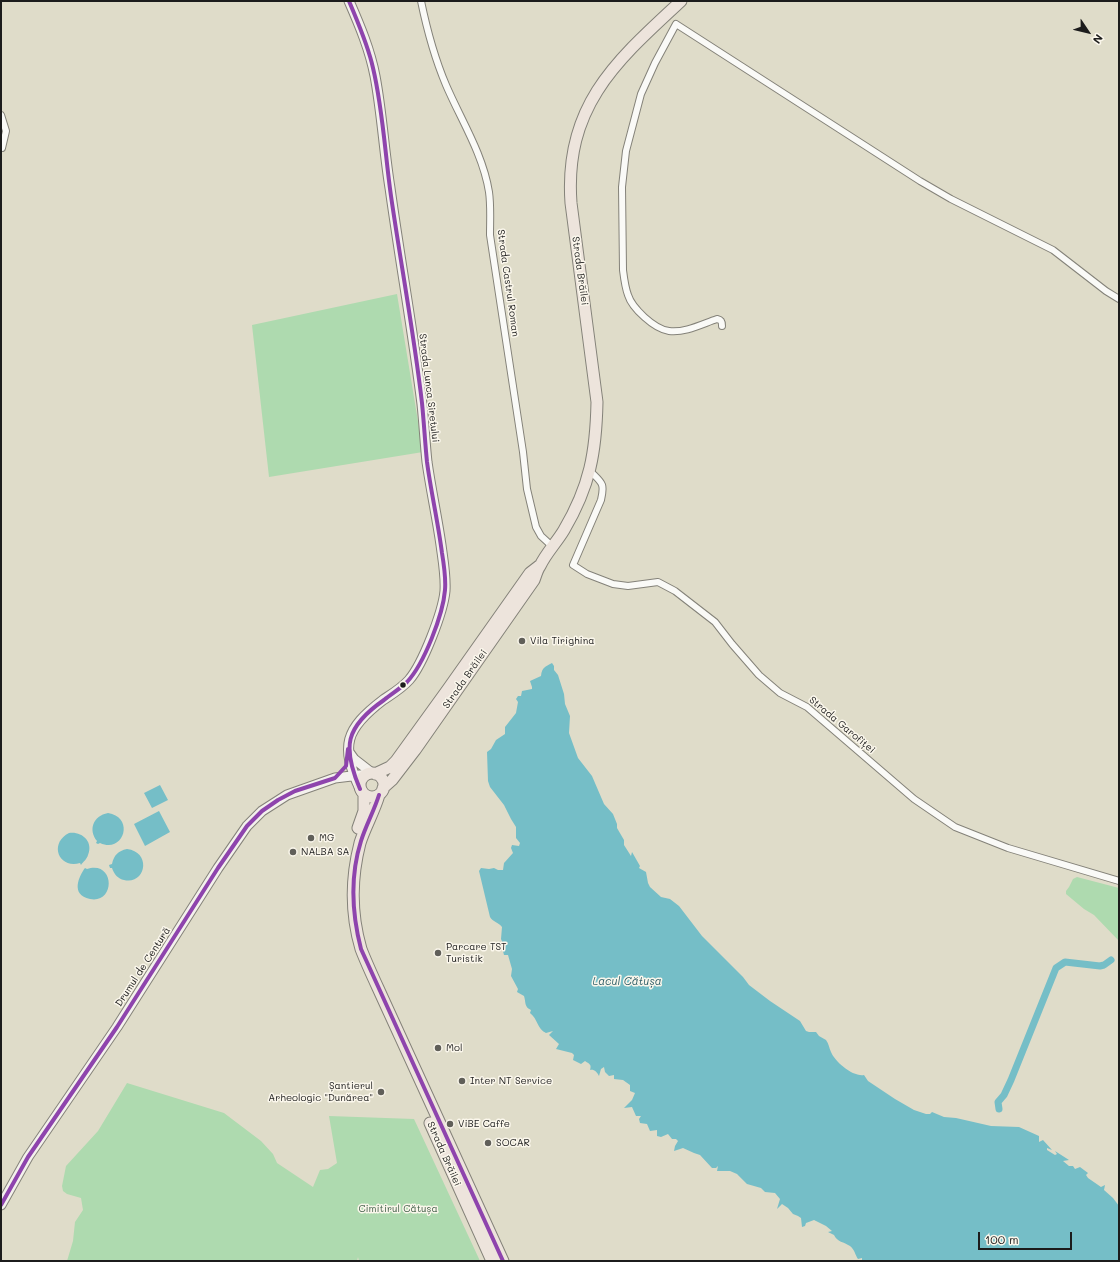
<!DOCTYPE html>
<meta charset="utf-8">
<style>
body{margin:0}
#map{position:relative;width:1120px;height:1262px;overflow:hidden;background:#dfdcc9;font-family:Mali,sans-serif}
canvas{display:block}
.frame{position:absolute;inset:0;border:2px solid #1c1c1c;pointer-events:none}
.north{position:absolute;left:1068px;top:12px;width:40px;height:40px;-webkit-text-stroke:3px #fbf7ec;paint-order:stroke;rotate:125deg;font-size:11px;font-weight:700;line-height:16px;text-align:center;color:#1c1c1c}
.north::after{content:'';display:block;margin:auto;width:14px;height:18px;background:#1c1c1c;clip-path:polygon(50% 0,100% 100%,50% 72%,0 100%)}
.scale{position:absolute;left:978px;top:1232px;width:94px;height:18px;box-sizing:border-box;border:2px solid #1c1c1c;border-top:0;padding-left:5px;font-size:12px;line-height:14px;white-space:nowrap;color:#1c1c1c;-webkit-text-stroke:3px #fbf7ec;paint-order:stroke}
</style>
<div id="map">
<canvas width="1120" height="1262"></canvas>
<div class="frame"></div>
<div class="north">N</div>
<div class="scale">100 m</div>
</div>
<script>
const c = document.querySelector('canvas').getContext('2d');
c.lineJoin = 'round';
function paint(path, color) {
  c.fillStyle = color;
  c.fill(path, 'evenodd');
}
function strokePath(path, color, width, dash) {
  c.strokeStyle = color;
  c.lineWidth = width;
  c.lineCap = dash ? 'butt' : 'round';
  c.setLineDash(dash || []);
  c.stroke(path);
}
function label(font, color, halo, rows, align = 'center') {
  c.font = font + ' Mali,sans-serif';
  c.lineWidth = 3;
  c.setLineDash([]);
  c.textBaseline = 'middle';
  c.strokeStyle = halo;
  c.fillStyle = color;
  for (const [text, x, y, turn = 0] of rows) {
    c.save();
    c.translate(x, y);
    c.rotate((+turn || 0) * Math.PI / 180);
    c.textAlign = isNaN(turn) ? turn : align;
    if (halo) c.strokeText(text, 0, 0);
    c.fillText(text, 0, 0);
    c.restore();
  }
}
paint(new Path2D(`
 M 397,294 L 423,452 L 269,477 L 252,325 Z
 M 1077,877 L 1119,888 L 1119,941 L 1094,915 L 1084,909 L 1066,894 L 1066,891 L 1069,887 L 1073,879 Z
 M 127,1083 L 224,1113 L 261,1141 L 273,1154 L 277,1163 L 313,1187 L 320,1170 L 328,1169 L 337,1163 L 329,1116 L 414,1119 L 480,1261 L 359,1261 L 358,1257 L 357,1261 L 67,1261 L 73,1241 L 75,1222 L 83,1210 L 81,1198 L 67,1194 L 63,1191 L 62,1186 L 66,1166 L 98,1131 Z`), '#aedaaf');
paint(new Path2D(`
 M 552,663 L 554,666 L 554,670 L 558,675 L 564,694 L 565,704 L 570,716 L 569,733 L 578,758 L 592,776 L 604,804 L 613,814 L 617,824 L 617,828 L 624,840 L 624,845 L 631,856 L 632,852 L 640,866 L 639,868 L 646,872 L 648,883 L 650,887 L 661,897 L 670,899 L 679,906 L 702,936 L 743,977 L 749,985 L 770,1001 L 800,1021 L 806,1031 L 809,1032 L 816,1032 L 819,1036 L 826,1040 C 829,1044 829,1048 831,1052 C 835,1062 853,1077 864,1075 L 868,1081 L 895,1099 L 914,1110 L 926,1114 L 930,1114 L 932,1112 L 944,1117 L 956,1118 L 991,1126 L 1019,1127 L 1039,1136 L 1039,1142 L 1043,1140 L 1052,1150 L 1047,1148 L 1047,1150 L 1055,1155 L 1057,1154 L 1055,1151 L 1069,1160 L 1063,1161 L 1069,1166 L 1073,1166 L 1075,1169 L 1080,1167 L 1088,1173 L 1086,1175 L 1088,1178 L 1101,1187 L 1105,1185 L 1104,1190 L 1113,1198 L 1119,1206 L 1119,1261 L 862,1261 L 862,1258 L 858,1259 C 855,1255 855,1250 850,1246 C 844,1242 837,1242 834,1235 L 828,1232 L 832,1231 L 826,1226 L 814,1220 L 806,1223 L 805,1226 L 802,1227 L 801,1218 L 798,1216 L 793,1214 L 788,1208 L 782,1204 L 777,1209 L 780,1199 L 775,1193 L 765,1192 L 761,1188 L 747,1184 L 737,1174 L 730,1171 L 717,1171 L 718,1166 L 716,1168 L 712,1168 L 700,1155 L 694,1153 L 683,1148 L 674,1151 L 675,1146 L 678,1141 L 676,1139 L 672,1139 L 668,1134 L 661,1137 L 657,1136 L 657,1130 L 650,1131 L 647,1124 L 640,1123 L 639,1119 L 641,1116 L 636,1116 L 632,1107 L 624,1108 L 632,1100 L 635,1093 L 630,1091 L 630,1085 L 623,1080 L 614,1079 L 614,1075 L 609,1076 L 605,1072 L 604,1067 L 601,1069 L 599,1076 C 597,1072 594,1069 590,1070 C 592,1064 589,1064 585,1061 L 581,1064 L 573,1060 L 574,1055 L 572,1053 L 556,1049 L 559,1044 L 549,1035 L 553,1031 L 546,1033 C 537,1029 538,1019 530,1013 L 531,1010 C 524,1007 526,1002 524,996 L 517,992 L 518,989 L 511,976 L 512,969 L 508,955 L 504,955 L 503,951 L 503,944 L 501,939 L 502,927 C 498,922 493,922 490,917 L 479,871 L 481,868 L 489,869 L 494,868 L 498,870 L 503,870 L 504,863 L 513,853 L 511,848 L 512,845 L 519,846 L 520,843 L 516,838 L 516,827 L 511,819 L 504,805 L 490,787 L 488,781 L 487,752 L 491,749 L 496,740 L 505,734 L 505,727 L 516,713 L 518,702 L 516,699 L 518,696 L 521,696 L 522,691 L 532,689 L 532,687 L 530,681 L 541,676 C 542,667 545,667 552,663 Z
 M 160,785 L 168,800 L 152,808 L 144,793 Z
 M 159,811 L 170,832 L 145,846 L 134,824 Z
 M 108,813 C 135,817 124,854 100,843 L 98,844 L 96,843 L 97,841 C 88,830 93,816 108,813 Z
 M 69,833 C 81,831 94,841 88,855 C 87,859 83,862 81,865 L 80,863 C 58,869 49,843 69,833 Z
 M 127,849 C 152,852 146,885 124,880 C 118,879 114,874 112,868 L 110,868 L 109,865 L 112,864 C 114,855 118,851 127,849 Z
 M 85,868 L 87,869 C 115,860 116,904 90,899 C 70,895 79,876 85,868 Z`), '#75bec7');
strokePath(new Path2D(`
 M 999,1109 L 998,1102 L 1004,1095 L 1011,1080 L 1056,968 L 1065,962 L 1100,966 L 1104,965 L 1111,960`), '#75bec7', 7);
const street = new Path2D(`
 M 421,1 C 427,30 435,59 446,85 C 461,120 483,154 489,192 C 491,206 490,220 490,235 L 523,452 L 527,489 L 536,527 L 541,536 L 553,547
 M 1,115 L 6,131 L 2,148
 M 722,326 C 722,321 721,320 717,319 C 702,324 685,333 669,331 C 654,329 632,308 628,295 C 625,287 624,278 623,270 L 622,187 L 626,151 L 641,94 L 655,63 L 676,24 L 920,181 L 951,199 L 1053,250 L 1106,291 L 1119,299
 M 590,471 C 602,483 605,483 601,500 L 573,565 L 587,574 L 613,584 L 628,586 L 658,582 L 675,591 L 715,622 L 732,644 L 759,675 L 780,693 L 807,707 L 914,799 L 955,827 L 1008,848 L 1119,881`);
const secondary = new Path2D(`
 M 349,1 C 360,26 370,50 375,76 C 382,113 384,151 390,188 C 400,260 413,332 422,404 C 424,423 425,443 427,462 C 431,490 437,517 441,545 C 443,560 446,576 445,591 C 443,612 423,664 409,680 C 402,688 392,694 383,700 C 345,729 340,746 360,789
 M 349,752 L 354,759 L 372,773
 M 1,1205 L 28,1157 L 117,1027 L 218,868 L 247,826 L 262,811 L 287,795 L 335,778 L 368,774`);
const highway = new Path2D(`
 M360 785a12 12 0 1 1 24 0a12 12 0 1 1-24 0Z
 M 375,774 L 390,767 L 396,761 L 448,689 L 530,573 L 539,566
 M 383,788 L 392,780 L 415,750 L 534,580 C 536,575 537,570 540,566 C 546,553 557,542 564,530 C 590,486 596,452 597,402 L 571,203 C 564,106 616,61 681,1
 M 379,795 C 374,812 365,827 360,843 C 351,878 351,915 361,949 C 366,962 372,975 378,988 L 503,1261
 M 358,828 L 364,811 L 364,795
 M 430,1123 L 492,1261`);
strokePath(street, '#848279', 8);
strokePath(secondary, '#848279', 11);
strokePath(highway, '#848279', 13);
strokePath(street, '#fafaf7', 6);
strokePath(secondary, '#f4f1ed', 9);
strokePath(highway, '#ede4dc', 11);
strokePath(new Path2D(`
 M 349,1 C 358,23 368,45 373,68 C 383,110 385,154 391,196 C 401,265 414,334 422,403 C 424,423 425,442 427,462 C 431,492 438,522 442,553 C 444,565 446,578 445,590 C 443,615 424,664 407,682 C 400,689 391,694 384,700 C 345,727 342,747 360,789
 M 379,795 C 374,811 366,825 361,841 C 350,876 352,914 361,949 L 503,1261
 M 1,1205 L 28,1157 L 117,1027 L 218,868 L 247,826 L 262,811 L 278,800 L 295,791 L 335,778 L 346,766 L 348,749`), '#8e44ad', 4);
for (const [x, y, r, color] of [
 [522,641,4,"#605f59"],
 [403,685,3.5,"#1c1c1c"],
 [311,838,4,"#605f59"],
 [293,852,4,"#605f59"],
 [438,953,4,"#605f59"],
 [438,1048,4,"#605f59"],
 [462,1081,4,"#605f59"],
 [381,1092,4,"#605f59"],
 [450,1124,4,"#605f59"],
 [488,1143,4,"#605f59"]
]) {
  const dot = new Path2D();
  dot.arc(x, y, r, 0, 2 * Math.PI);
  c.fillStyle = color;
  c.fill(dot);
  strokePath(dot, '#fbf7ec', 1.5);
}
label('10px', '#1c1c1c', '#fbf7ec', [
 ["Strada Brăilei",580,271,82],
 ["Strada Castrul Roman",508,283,82],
 ["Strada Lunca Siretului",429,388,83],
 ["Strada Brăilei",465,679,-55],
 ["Strada Garofiței",842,725,40],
 ["Drumul de Centură",143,967,-57],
 ["Strada Brăilei",444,1154,66]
]);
label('10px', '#1c1c1c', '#fbf7ec', [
 ["Vila Tirighina",530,641],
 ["MG",319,838],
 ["NALBA SA",301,852],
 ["Parcare TST",446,947],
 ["Turistik",446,959],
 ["Mol",446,1048],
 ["Inter NT Service",470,1081],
 ["Șantierul",373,1086,"right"],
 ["Arheologic \"Dunărea\"",373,1098,"right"],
 ["ViBE Caffe",458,1124],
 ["SOCAR",496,1143]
], 'left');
label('10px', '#415e48', '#fbf7ec', [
 ["Cimitirul Cătușa",398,1209]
]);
label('italic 11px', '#2f5f68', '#fbf7ec', [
 ["Lacul Cătușa",627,982]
]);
</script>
